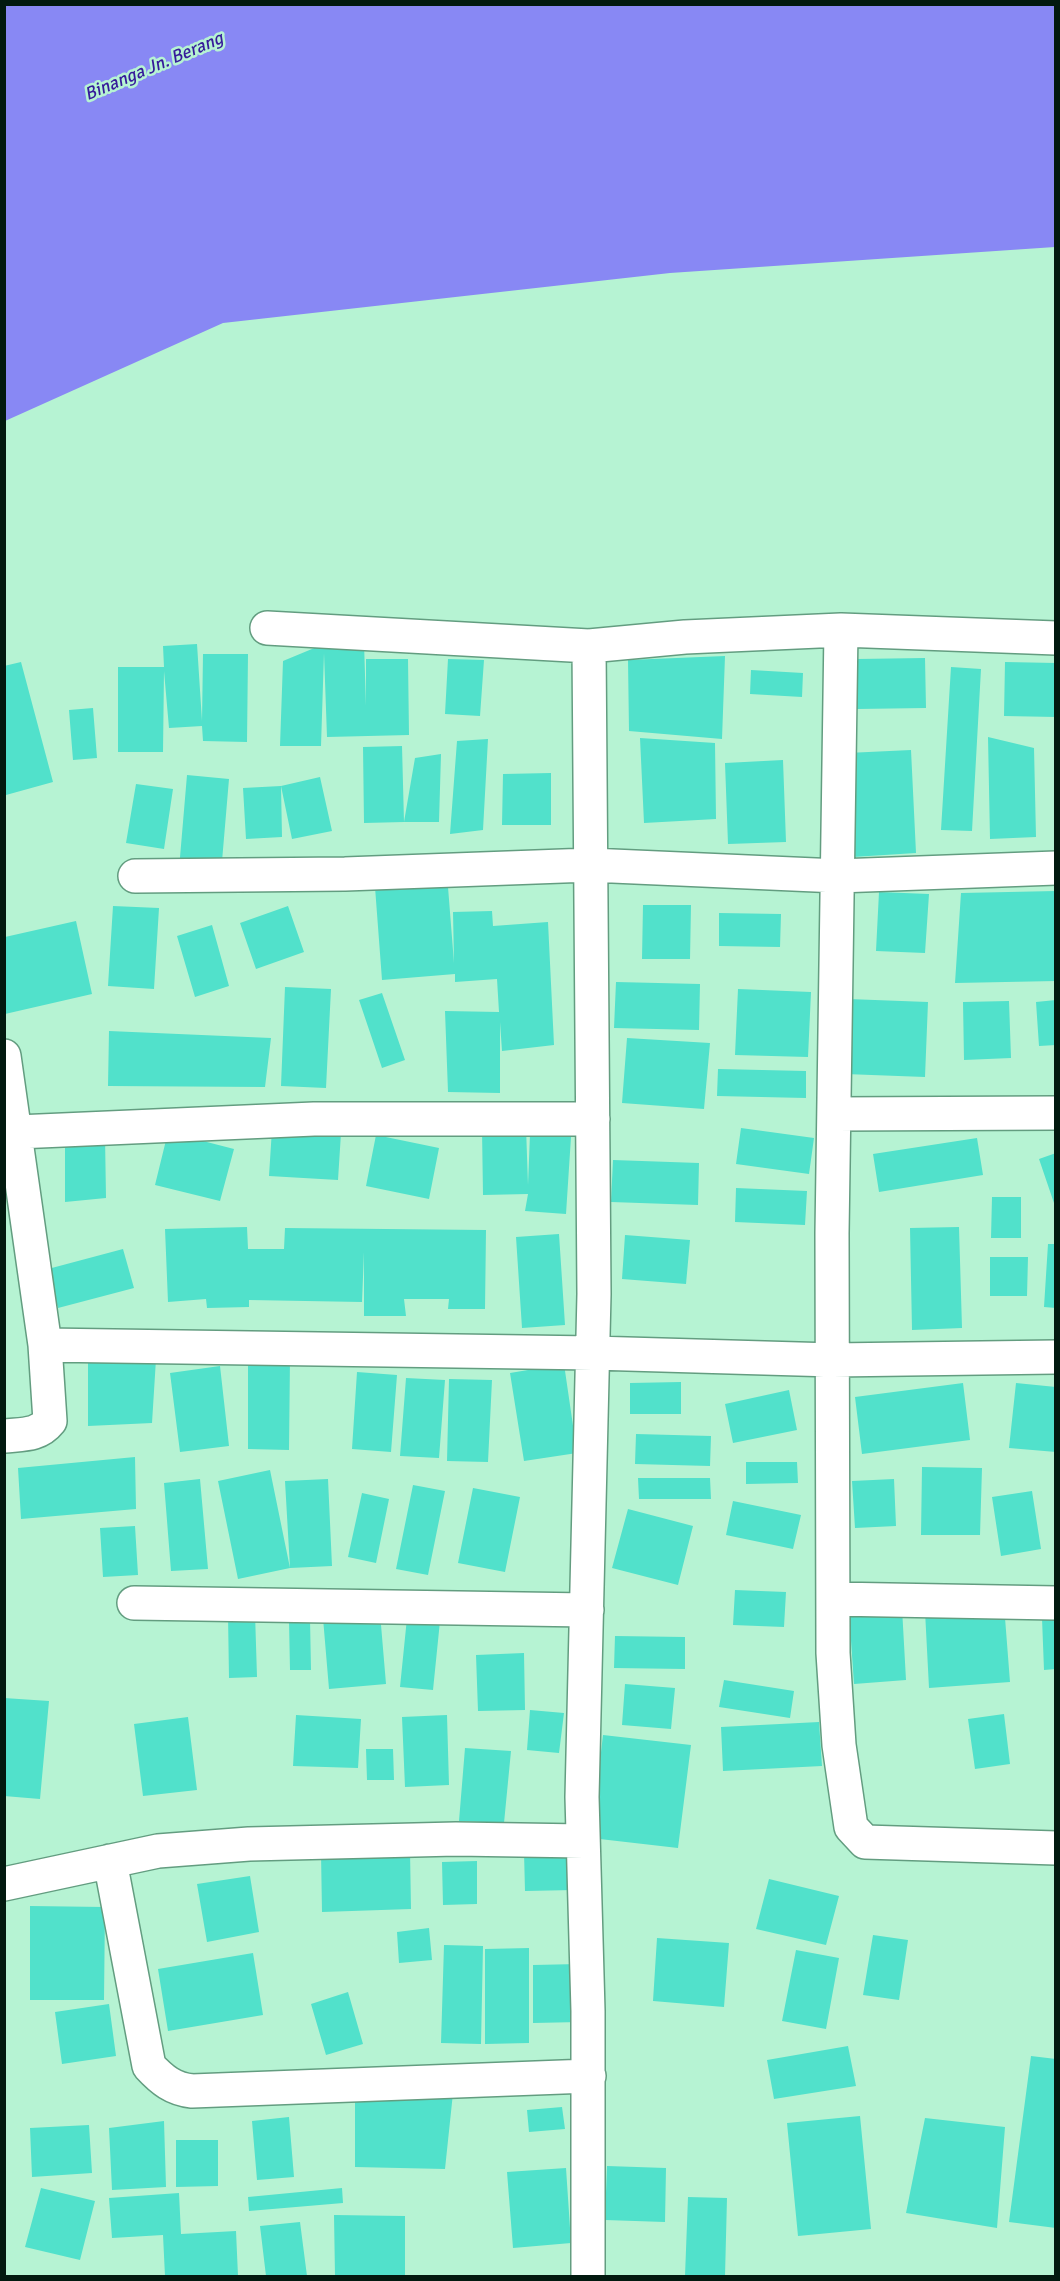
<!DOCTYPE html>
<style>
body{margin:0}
#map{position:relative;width:1060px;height:2281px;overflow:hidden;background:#b6f3d3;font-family:Signika,sans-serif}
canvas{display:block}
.frame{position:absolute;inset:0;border:6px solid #02190f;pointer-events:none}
</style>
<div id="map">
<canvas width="1060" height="2281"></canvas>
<div class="frame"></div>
</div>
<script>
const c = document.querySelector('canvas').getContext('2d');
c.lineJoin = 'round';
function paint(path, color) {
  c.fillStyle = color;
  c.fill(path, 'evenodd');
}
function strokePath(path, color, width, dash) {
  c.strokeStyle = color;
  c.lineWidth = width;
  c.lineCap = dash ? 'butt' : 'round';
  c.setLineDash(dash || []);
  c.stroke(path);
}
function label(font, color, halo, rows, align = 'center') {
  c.font = font + ' Signika,sans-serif';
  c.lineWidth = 5;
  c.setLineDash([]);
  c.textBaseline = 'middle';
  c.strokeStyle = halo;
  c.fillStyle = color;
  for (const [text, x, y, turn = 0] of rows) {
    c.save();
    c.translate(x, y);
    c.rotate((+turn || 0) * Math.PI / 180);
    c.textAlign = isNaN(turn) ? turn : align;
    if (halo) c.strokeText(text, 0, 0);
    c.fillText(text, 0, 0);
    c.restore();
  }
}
paint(new Path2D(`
 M 4,5 L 1055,5 L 1055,247 L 670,273 L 223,323 L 5,421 Z`), '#8888f4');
paint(new Path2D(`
 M 364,643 L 366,706 L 366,659 L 408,659 L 409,735 L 327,737 L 324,653 L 321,746 L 280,746 L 283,661 L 324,644 Z
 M 197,644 L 202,721 L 203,654 L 248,654 L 247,742 L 203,741 L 202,726 L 169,728 L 164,671 L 163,752 L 118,752 L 118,667 L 164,667 L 163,646 Z
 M 725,656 L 722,739 L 629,731 L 628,660 Z
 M 925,658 L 926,708 L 857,709 L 857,659 Z
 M 448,659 L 484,660 L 480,716 L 445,714 Z
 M 21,662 L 53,782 L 6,795 L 4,666 Z
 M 1005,662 L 1056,663 L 1056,717 L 1004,716 Z
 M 951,667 L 981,669 L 972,831 L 941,830 Z
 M 751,670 L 803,673 L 802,697 L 750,694 Z
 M 93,708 L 97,758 L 73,760 L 69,710 Z
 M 988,737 L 1034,748 L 1036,837 L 990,839 Z
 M 640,738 L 715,743 L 716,819 L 644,823 Z
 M 488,739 L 483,830 L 450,834 L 457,741 Z
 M 402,746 L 404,822 L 364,823 L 363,747 Z
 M 911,750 L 916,853 L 853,857 L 847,753 Z
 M 441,754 L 439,822 L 404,822 L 415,758 Z
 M 783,760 L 786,842 L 728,844 L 725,763 Z
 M 551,773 L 551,825 L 502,825 L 503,774 Z
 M 187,775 L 229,779 L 221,873 L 179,869 Z
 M 320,777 L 332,831 L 292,839 L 281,786 Z
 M 136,784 L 173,789 L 164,849 L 126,843 Z
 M 281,786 L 282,837 L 246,839 L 243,788 Z
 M 375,887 L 448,887 L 454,963 L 453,912 L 492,911 L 493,926 L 548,922 L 554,1045 L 502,1051 L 500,1022 L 500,1093 L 448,1092 L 445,1011 L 499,1012 L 497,979 L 455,982 L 455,974 L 382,980 Z
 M 1056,891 L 1056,981 L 955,983 L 961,893 Z
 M 879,892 L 929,894 L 925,953 L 876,951 Z
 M 643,905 L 691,905 L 690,959 L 642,959 Z
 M 113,906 L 159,908 L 154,989 L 108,986 Z
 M 288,906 L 304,952 L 256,969 L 240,923 Z
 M 719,913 L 781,914 L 780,947 L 719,946 Z
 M 76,921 L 92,994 L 5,1014 L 5,937 Z
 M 212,925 L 229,986 L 195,997 L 177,936 Z
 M 616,982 L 700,984 L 699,1030 L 614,1028 Z
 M 285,987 L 331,989 L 326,1088 L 281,1086 Z
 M 738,989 L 811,992 L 808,1057 L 735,1055 Z
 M 382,993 L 405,1060 L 382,1068 L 359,1000 Z
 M 848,999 L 928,1002 L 925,1077 L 845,1074 Z
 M 1056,1000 L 1056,1045 L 1039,1046 L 1036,1002 Z
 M 1009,1001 L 1011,1058 L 964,1060 L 963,1002 Z
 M 109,1031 L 271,1038 L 265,1087 L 108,1086 Z
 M 627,1038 L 710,1043 L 704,1109 L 622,1103 Z
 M 718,1069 L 806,1071 L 806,1098 L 717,1096 Z
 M 526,1127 L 528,1185 L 530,1134 L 571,1137 L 566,1214 L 525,1211 L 528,1194 L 483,1195 L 482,1129 Z
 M 741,1128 L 814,1138 L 809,1174 L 736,1164 Z
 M 272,1129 L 341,1133 L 338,1180 L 269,1176 Z
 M 168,1132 L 234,1149 L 220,1201 L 155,1185 Z
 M 376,1135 L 439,1148 L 429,1199 L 366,1186 Z
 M 105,1136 L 106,1198 L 65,1202 L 65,1138 Z
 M 977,1138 L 983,1175 L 879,1192 L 873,1154 Z
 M 1056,1153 L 1056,1206 L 1055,1206 L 1039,1159 Z
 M 613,1160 L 699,1163 L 698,1205 L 611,1202 Z
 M 736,1188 L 807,1191 L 805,1225 L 735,1222 Z
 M 992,1197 L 1021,1197 L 1021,1238 L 991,1238 Z
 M 247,1227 L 248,1249 L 284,1249 L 285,1228 L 486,1230 L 485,1309 L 448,1309 L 449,1299 L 404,1299 L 406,1316 L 364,1316 L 364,1252 L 362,1302 L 249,1300 L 249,1307 L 207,1308 L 206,1299 L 168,1302 L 165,1229 Z
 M 959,1227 L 962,1328 L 912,1330 L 910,1228 Z
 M 559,1234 L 565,1325 L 522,1328 L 516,1237 Z
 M 625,1235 L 690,1240 L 686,1284 L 622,1279 Z
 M 1048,1244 L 1056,1244 L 1056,1308 L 1044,1307 Z
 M 123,1249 L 134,1288 L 58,1308 L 48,1269 Z
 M 990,1257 L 1028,1257 L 1027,1296 L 990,1296 Z
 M 248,1357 L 290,1358 L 289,1450 L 248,1449 Z
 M 88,1359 L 156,1359 L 152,1423 L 88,1426 Z
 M 564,1364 L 577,1453 L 524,1461 L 510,1373 Z
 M 220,1366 L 229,1446 L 180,1452 L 170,1373 Z
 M 357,1372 L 397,1375 L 391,1452 L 352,1449 Z
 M 406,1378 L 445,1380 L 439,1458 L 400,1456 Z
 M 449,1379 L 492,1380 L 488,1462 L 447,1461 Z
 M 681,1382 L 681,1414 L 630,1414 L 630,1383 Z
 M 963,1383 L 970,1440 L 862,1454 L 855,1397 Z
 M 1016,1383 L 1056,1387 L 1056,1452 L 1009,1448 Z
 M 789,1390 L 797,1430 L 733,1443 L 725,1404 Z
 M 636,1434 L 711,1436 L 710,1466 L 635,1464 Z
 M 135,1457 L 136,1509 L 21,1519 L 18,1468 Z
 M 746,1462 L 797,1462 L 798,1483 L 746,1484 Z
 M 922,1467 L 982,1468 L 980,1535 L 921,1535 Z
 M 270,1470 L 290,1568 L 238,1579 L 218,1481 Z
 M 638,1478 L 710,1478 L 711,1499 L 639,1499 Z
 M 200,1479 L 208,1569 L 171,1571 L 164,1483 Z
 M 328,1479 L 332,1566 L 290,1568 L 285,1481 Z
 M 894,1479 L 896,1526 L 855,1528 L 852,1481 Z
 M 413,1485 L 445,1491 L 428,1575 L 396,1569 Z
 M 473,1488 L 520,1497 L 505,1572 L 458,1563 Z
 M 1032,1491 L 1041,1549 L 1001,1556 L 992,1497 Z
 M 362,1493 L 389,1499 L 376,1563 L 348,1557 Z
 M 733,1501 L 801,1515 L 793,1549 L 726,1535 Z
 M 628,1509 L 693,1526 L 678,1585 L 612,1568 Z
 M 135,1526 L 138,1575 L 103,1577 L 100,1528 Z
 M 735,1590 L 786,1592 L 784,1627 L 733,1625 Z
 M 1004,1605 L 1010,1682 L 929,1688 L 925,1611 Z
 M 902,1608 L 906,1680 L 854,1684 L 849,1612 Z
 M 255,1613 L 257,1677 L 229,1678 L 228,1614 Z
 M 380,1613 L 386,1684 L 329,1689 L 323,1618 Z
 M 1056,1617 L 1056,1669 L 1044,1670 L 1042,1618 Z
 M 407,1618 L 440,1621 L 433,1690 L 400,1687 Z
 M 310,1619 L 311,1670 L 290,1670 L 289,1620 Z
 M 615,1636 L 685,1637 L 685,1669 L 614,1668 Z
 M 524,1653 L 525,1710 L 478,1711 L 476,1655 Z
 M 724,1680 L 794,1691 L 790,1718 L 719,1707 Z
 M 625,1684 L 675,1688 L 671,1729 L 622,1725 Z
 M 4,1698 L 49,1701 L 40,1799 L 4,1796 Z
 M 530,1710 L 564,1713 L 559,1753 L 527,1750 Z
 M 1004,1714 L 1010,1764 L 975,1769 L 968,1719 Z
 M 296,1715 L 361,1719 L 358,1768 L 293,1766 Z
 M 447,1715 L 449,1785 L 405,1787 L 402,1717 Z
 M 188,1717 L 197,1790 L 143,1796 L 134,1724 Z
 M 819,1722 L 822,1766 L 723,1771 L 721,1727 Z
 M 603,1735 L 691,1745 L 678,1848 L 591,1838 Z
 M 465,1748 L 511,1751 L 504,1823 L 459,1821 Z
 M 366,1749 L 393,1749 L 394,1780 L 367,1780 Z
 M 572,1849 L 574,1890 L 525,1891 L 524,1852 Z
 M 410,1851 L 411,1909 L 322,1912 L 321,1853 Z
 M 477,1861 L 477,1904 L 443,1905 L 442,1862 Z
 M 250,1876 L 259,1932 L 207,1942 L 197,1884 Z
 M 769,1879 L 839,1896 L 826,1945 L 756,1929 Z
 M 30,1906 L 105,1907 L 104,2000 L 30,2000 Z
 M 429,1928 L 432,1960 L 399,1963 L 397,1932 Z
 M 873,1935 L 908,1940 L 899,2000 L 863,1995 Z
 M 657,1938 L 729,1943 L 724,2007 L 653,2001 Z
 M 444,1945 L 483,1946 L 481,2044 L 441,2043 Z
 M 529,1948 L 529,2043 L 485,2044 L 485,1949 Z
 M 796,1950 L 839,1958 L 826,2029 L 782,2021 Z
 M 253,1953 L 263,2015 L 168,2031 L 158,1969 Z
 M 579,1964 L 580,2022 L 533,2023 L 533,1965 Z
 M 348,1992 L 363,2044 L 326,2055 L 311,2004 Z
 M 109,2004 L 116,2056 L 62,2064 L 55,2012 Z
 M 848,2046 L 856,2086 L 774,2099 L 767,2060 Z
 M 1031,2056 L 1056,2059 L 1056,2228 L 1009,2222 Z
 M 355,2093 L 453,2093 L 445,2169 L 355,2167 Z
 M 562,2107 L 565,2129 L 529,2132 L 527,2110 Z
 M 860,2116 L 871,2229 L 798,2236 L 787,2123 Z
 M 289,2117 L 294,2177 L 257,2180 L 252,2121 Z
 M 925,2118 L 1005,2127 L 997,2228 L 906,2213 Z
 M 164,2121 L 166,2187 L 112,2190 L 109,2128 Z
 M 89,2125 L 92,2173 L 32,2177 L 30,2128 Z
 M 176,2140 L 218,2140 L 218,2186 L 176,2187 Z
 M 607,2166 L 666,2168 L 665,2222 L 605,2220 Z
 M 566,2168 L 571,2243 L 513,2248 L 507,2172 Z
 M 41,2188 L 95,2201 L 80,2260 L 25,2247 Z
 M 342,2188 L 343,2203 L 249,2211 L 248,2197 Z
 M 179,2193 L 181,2234 L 236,2231 L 238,2276 L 165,2276 L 163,2235 L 112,2238 L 109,2198 Z
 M 688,2197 L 727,2198 L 725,2276 L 685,2276 Z
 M 334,2215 L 405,2216 L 405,2276 L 335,2276 Z
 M 300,2222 L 307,2276 L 266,2276 L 260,2226 Z`), '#51e1cb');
const minor = new Path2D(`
 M 267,628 L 589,646
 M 841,630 L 1056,638
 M 135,876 L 345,874 L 590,865 L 838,876 L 1056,868
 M 4,1056 L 45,1345
 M 835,1114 L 1056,1113
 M 17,1132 L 314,1119 L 593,1119
 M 4,1436 C 23,1434 38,1436 50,1421 L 45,1345 L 593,1353 L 833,1360 L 1056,1357
 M 833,1599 L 1056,1603
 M 134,1603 L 587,1610
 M 110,1861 L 149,2066 C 162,2080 173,2089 192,2091 L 589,2076
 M 4,1884 L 158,1851 L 249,1844 L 456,1839 L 583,1841
 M 588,2276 L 588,2011 L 582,1797 L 594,1294 L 589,646 L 685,637 L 841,630 L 832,1233 L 833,1653 L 839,1745 L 851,1827 L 865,1842 L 1056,1848`);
strokePath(minor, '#639d80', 36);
strokePath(minor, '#fff', 33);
label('italic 18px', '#361a9a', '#b6f3d3', [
 ["Binanga Jn. Berang",154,67,-23]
]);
</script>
